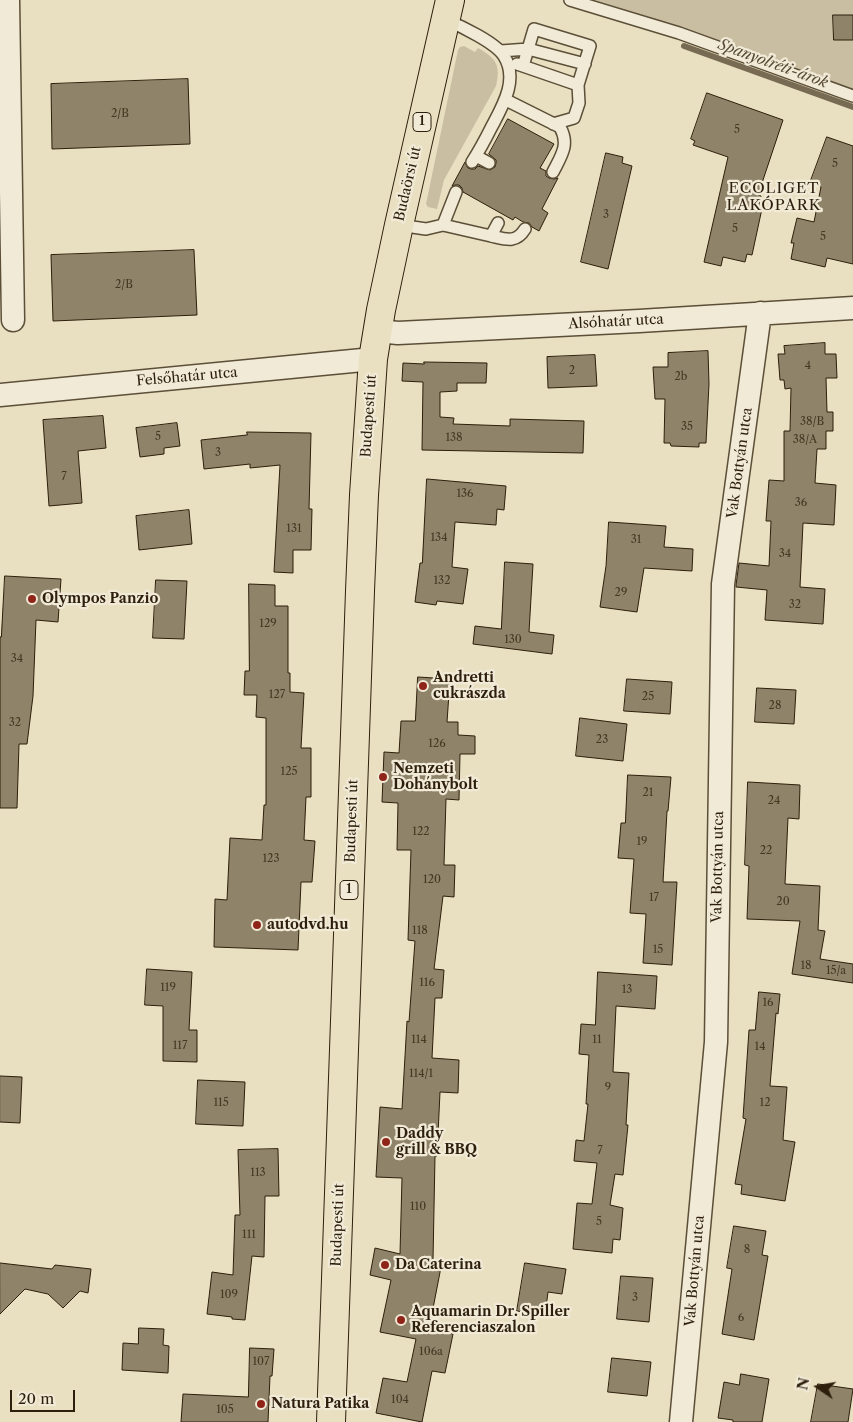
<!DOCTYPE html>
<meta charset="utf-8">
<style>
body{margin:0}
#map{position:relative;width:853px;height:1422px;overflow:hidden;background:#e9dfc1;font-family:"Libre Caslon Text",serif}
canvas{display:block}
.north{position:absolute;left:793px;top:1362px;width:50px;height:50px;-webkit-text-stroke:4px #f1ead7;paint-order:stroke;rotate:282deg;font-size:14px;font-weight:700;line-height:20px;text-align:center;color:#2d1f0b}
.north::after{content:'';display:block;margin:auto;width:18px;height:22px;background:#2d1f0b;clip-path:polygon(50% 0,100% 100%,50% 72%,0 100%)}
.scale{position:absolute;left:10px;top:1390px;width:65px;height:22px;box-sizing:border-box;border:2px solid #2d1f0b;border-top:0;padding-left:6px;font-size:15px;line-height:18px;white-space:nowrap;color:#2d1f0b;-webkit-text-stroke:4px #f1ead7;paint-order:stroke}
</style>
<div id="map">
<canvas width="853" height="1422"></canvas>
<div class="north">N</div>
<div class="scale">20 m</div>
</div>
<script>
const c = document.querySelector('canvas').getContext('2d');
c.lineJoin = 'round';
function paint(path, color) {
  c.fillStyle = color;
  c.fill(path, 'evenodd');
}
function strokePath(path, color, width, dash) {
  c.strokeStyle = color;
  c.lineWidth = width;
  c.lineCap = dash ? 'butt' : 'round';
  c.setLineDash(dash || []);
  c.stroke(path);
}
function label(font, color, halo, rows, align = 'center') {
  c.font = font + ' "Libre Caslon Text",serif';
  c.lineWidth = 4.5;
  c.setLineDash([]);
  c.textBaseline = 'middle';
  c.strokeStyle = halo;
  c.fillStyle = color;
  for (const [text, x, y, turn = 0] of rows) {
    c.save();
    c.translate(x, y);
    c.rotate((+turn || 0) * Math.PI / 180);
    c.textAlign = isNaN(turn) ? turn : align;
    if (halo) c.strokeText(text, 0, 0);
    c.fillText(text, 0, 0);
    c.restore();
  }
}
paint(new Path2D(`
 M 579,0 L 853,0 L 853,102 Z
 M 464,46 L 475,52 L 478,48 C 496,58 501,65 496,86 L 444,180 L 437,209 L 428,207 L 426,204 L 458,50 L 460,47 Z`), '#c9bea2');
strokePath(new Path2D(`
 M 684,46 L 853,107`), '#776b53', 6);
const building = new Path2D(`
 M 833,15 L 853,15 L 853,40 L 834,40 Z
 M 188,79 L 190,144 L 52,149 L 51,84 Z
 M 707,93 L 783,120 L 758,195 L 761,196 L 759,203 L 763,204 L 752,255 L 747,254 L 745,262 L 723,257 L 721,266 L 704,262 L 728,157 L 693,145 L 695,141 L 691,139 Z
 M 508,119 L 554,144 L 540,168 L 546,171 L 546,176 L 549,178 L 554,179 L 558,178 L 542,209 L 548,213 L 539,231 L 532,227 L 529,223 L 523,222 L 515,217 L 513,220 L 463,192 L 462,188 L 459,185 L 455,185 L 452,186 L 465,162 L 468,168 L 471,169 L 475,169 L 478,166 L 490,170 L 495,167 L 496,163 L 496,160 L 489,154 Z
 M 827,137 L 853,146 L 853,264 L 827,258 L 825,267 L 791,259 L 794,243 L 791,243 L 797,218 L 814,222 L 821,187 L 810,183 Z
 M 606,153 L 623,157 L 622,163 L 632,166 L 608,269 L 581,262 Z
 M 194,250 L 197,315 L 53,321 L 51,255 Z
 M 825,343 L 825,354 L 836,354 L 837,378 L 826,378 L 827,412 L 833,412 L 833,431 L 826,431 L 826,449 L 817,449 L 815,483 L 836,485 L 834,525 L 803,523 L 800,587 L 825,589 L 823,624 L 765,620 L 767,590 L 736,587 L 736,585 L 739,563 L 769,566 L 771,521 L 766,521 L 769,480 L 784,481 L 784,431 L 790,431 L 791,388 L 785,389 L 784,380 L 780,380 L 778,354 L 785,354 L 784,346 Z
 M 708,351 L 709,384 L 706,443 L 699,443 L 699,447 L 671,446 L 670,443 L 664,443 L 665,399 L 655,399 L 653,367 L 668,367 L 668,353 Z
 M 595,355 L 597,386 L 548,388 L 547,357 Z
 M 424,362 L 487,363 L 486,383 L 457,383 L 457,391 L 440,392 L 440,417 L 454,418 L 453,424 L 510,426 L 510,419 L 584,421 L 583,453 L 422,450 L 423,382 L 402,381 L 403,363 L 424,364 Z
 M 103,416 L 106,448 L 78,451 L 82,503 L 49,506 L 43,420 Z
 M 177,423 L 180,446 L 164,448 L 164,454 L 140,457 L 136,428 Z
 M 247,432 L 311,433 L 309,509 L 312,509 L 311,550 L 293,550 L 293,573 L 274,572 L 280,465 L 250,468 L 250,464 L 204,469 L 201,440 L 247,435 Z
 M 427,479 L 506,486 L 504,510 L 497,509 L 496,525 L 455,522 L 452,567 L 468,569 L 463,604 L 437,601 L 436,605 L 415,602 L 420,563 L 422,563 Z
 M 189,510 L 192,544 L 139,550 L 136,516 Z
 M 609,522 L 666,526 L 664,547 L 693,549 L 692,571 L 644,568 L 637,612 L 600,607 L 606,566 Z
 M 505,562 L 533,564 L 529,632 L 554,635 L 552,654 L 473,644 L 475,626 L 501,629 Z
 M 5,576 L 61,579 L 58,622 L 36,620 L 33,696 L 27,744 L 19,744 L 17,808 L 0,808 L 0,637 L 1,637 Z
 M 156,580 L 187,581 L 184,639 L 153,638 Z
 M 249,584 L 275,585 L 275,606 L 288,606 L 288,673 L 290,673 L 290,692 L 304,693 L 301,748 L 311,748 L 311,797 L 306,797 L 304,840 L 315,841 L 312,882 L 301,882 L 298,950 L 214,947 L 215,899 L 227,900 L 230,838 L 262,840 L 264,805 L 266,805 L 266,718 L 256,717 L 257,695 L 244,695 L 245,671 L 249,671 Z
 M 418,677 L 450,679 L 447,722 L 458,722 L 458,735 L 475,736 L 475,754 L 460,754 L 459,800 L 446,799 L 444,865 L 455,865 L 454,897 L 443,896 L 434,969 L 444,970 L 442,998 L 435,998 L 432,1058 L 459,1060 L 458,1093 L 440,1092 L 437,1156 L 435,1156 L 433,1260 L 442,1262 L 429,1329 L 453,1334 L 445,1373 L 432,1371 L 422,1422 L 376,1413 L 383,1378 L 407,1382 L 416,1339 L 380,1332 L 391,1280 L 370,1275 L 375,1248 L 400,1254 L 402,1178 L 376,1177 L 380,1107 L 402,1109 L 407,1021 L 409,1022 L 415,941 L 408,940 L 411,850 L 397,850 L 398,803 L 382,802 L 384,752 L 399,753 L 401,721 L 415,721 Z
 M 627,679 L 672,682 L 670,714 L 624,711 Z
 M 757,688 L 796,690 L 794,724 L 755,722 Z
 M 580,718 L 627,724 L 623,761 L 576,756 Z
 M 628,775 L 671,777 L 668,811 L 667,811 L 663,882 L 677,882 L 672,965 L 643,963 L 646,914 L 630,913 L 634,859 L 618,858 L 621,823 L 625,823 Z
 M 748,782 L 800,785 L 799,819 L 788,818 L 785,884 L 820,886 L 818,930 L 825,931 L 820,959 L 853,964 L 853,983 L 792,974 L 800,921 L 747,919 L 749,866 L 745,865 Z
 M 147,969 L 192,972 L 189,1030 L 197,1030 L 197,1062 L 163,1061 L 163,1006 L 145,1005 Z
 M 598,972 L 657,976 L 655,1009 L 616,1006 L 613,1072 L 629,1073 L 626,1125 L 628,1125 L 623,1175 L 615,1174 L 610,1205 L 623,1208 L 620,1240 L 613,1239 L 612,1253 L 573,1249 L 577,1203 L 592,1204 L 597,1163 L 574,1161 L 576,1140 L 584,1141 L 588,1104 L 586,1104 L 589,1055 L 579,1054 L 581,1024 L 595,1025 Z
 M 759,992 L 780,994 L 778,1014 L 776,1013 L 770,1086 L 787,1087 L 783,1140 L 795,1142 L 785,1201 L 741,1194 L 742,1185 L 735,1184 L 746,1119 L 743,1118 L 749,1030 L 755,1030 Z
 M 0,1076 L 22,1077 L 20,1123 L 0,1122 Z
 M 198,1080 L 245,1082 L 243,1126 L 196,1124 Z
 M 278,1149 L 279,1196 L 265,1196 L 264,1257 L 252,1256 L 245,1320 L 232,1319 L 232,1317 L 207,1314 L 212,1272 L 233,1275 L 235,1215 L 240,1215 L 238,1150 Z
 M 734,1226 L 766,1231 L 762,1255 L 768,1256 L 754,1340 L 722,1334 L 732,1269 L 727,1268 Z
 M 0,1263 L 52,1269 L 55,1265 L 91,1269 L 88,1293 L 80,1291 L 63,1308 L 48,1294 L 25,1289 L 0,1314 Z
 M 525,1263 L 566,1269 L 562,1294 L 548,1292 L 545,1315 L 517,1311 Z
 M 621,1276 L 653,1278 L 649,1322 L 617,1319 Z
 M 139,1328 L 164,1329 L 163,1345 L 169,1346 L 168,1373 L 122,1370 L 123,1343 L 138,1344 Z
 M 250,1348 L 274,1349 L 272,1376 L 270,1376 L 268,1422 L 181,1422 L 183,1394 L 248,1397 Z
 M 612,1358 L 651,1362 L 647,1396 L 608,1392 Z
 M 741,1374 L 769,1379 L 762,1422 L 733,1422 L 733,1420 L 718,1418 L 724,1382 L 739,1385 Z
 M 818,1384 L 853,1389 L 848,1422 L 811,1422 Z`);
paint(building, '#8f836a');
strokePath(building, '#2d1f0b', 1);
const lane = new Path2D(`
 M 570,0 L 679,33 L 853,96
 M 446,20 C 461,26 496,43 504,56 C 519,80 502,107 491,128 C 485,140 479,151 472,162
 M 501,51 L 528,49 L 585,64
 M 517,64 L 578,85 L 579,103 L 574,118 L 553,124
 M 523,66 L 534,29 L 590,46 L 578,85
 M 506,100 L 560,127 C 570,145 561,156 553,172
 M 476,156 L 489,163
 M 399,225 L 426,229 L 443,225 L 456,192
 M 443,225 L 491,236 L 498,223
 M 491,236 C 505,239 516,244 525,229`);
const street = new Path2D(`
 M 8,0 L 13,320
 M 378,331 L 398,333 L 639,321 L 853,308
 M 0,395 L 373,359
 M 681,1422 L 716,1042 L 723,584 L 760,313`);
const primary = new Path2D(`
 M 331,1422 L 360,591 L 364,495 L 373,359 L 381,310 L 399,225 L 450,0`);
strokePath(lane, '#5c4f38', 14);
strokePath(street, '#5c4f38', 25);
strokePath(primary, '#2d1f0b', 30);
strokePath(lane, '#f1ead7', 11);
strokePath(street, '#f1ead7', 22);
strokePath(primary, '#e9dfc1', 28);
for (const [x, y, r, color] of [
 [32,599,5,"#8f2418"],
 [423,686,5,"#8f2418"],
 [383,777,5,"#8f2418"],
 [257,925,5,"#8f2418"],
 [386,1142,5,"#8f2418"],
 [385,1265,5,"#8f2418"],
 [401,1320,5,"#8f2418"],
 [261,1404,5,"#8f2418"]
]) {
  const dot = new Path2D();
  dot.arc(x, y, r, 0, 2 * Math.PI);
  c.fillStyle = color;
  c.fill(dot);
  strokePath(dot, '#f1ead7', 2);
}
label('11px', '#463823', null, [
 ["2/B",120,114],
 ["5",737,130],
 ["5",835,164],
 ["3",606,215],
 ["5",735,229],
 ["5",823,237],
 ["2/B",124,285],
 ["4",808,366],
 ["2",572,371],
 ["2b",681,377],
 ["38/B",812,422],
 ["35",687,427],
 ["5",158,437],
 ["138",454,438],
 ["38/A",805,440],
 ["3",218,453],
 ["7",64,477],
 ["136",465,494],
 ["36",801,503],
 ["131",294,529],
 ["134",439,538],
 ["31",636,540],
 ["34",785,554],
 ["132",442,581],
 ["29",621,593],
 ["32",795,605],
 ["129",268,624],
 ["130",513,640],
 ["34",17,659],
 ["127",277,695],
 ["25",648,697],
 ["28",775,706],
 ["32",15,723],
 ["23",602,740],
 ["126",437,744],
 ["125",289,772],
 ["21",648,793],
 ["24",774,801],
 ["122",421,832],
 ["19",642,842],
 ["22",766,851],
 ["123",271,859],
 ["120",432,880],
 ["17",654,898],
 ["20",783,902],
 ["118",420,931],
 ["15",658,950],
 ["18",806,966],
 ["15/a",836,971],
 ["116",427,983],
 ["119",168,988],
 ["13",627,990],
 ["16",768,1003],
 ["114",419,1040],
 ["11",597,1040],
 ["117",180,1046],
 ["14",760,1047],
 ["114/1",421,1074],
 ["9",608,1088],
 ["115",221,1103],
 ["12",765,1103],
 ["7",600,1151],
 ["113",258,1173],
 ["110",418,1207],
 ["5",599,1222],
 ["111",249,1235],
 ["8",747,1250],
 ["109",229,1295],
 ["3",635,1298],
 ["6",741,1318],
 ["106a",431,1352],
 ["107",261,1362],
 ["104",400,1400],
 ["105",225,1410]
]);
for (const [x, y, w] of [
 [422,122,18],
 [349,890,18]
]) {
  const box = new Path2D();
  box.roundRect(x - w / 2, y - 9.5, w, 19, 4);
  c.fillStyle = '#f1ead7';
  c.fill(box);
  strokePath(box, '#2d1f0b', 1);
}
label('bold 12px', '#2d1f0b', null, [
 ["1",422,122],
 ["1",349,890]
]);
label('14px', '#2d1f0b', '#f1ead7', [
 ["Budaörsi út",408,184,-77],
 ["Alsóhatár utca",616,322,-3],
 ["Felsőhatár utca",187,377,-5],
 ["Budapesti út",369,416,-86],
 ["Vak Bottyán utca",740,463,-82],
 ["Budapesti út",352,821,-88],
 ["Vak Bottyán utca",718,867,-89],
 ["Budapesti út",338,1225,-88],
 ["Vak Bottyán utca",695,1271,-85]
]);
label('bold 14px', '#2d1f0b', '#f1ead7', [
 ["Olympos Panzio",42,599],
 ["Andretti",433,678],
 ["cukrászda",433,694],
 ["Nemzeti",393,769],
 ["Dohánybolt",393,785],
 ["autodvd.hu",267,925],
 ["Daddy",396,1134],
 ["grill & BBQ",396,1150],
 ["Da Caterina",395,1265],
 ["Aquamarin Dr. Spiller",411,1312],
 ["Referenciaszalon",411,1328],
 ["Natura Patika",271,1404]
], 'left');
label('italic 15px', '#584b35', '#f1ead7', [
 ["Spanyolréti-árok",773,64,20]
]);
c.letterSpacing = '1px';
label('15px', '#2d1f0b', '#f1ead7', [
 ["ECOLIGET",774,189],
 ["LAKÓPARK",774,206]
]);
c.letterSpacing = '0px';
</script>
